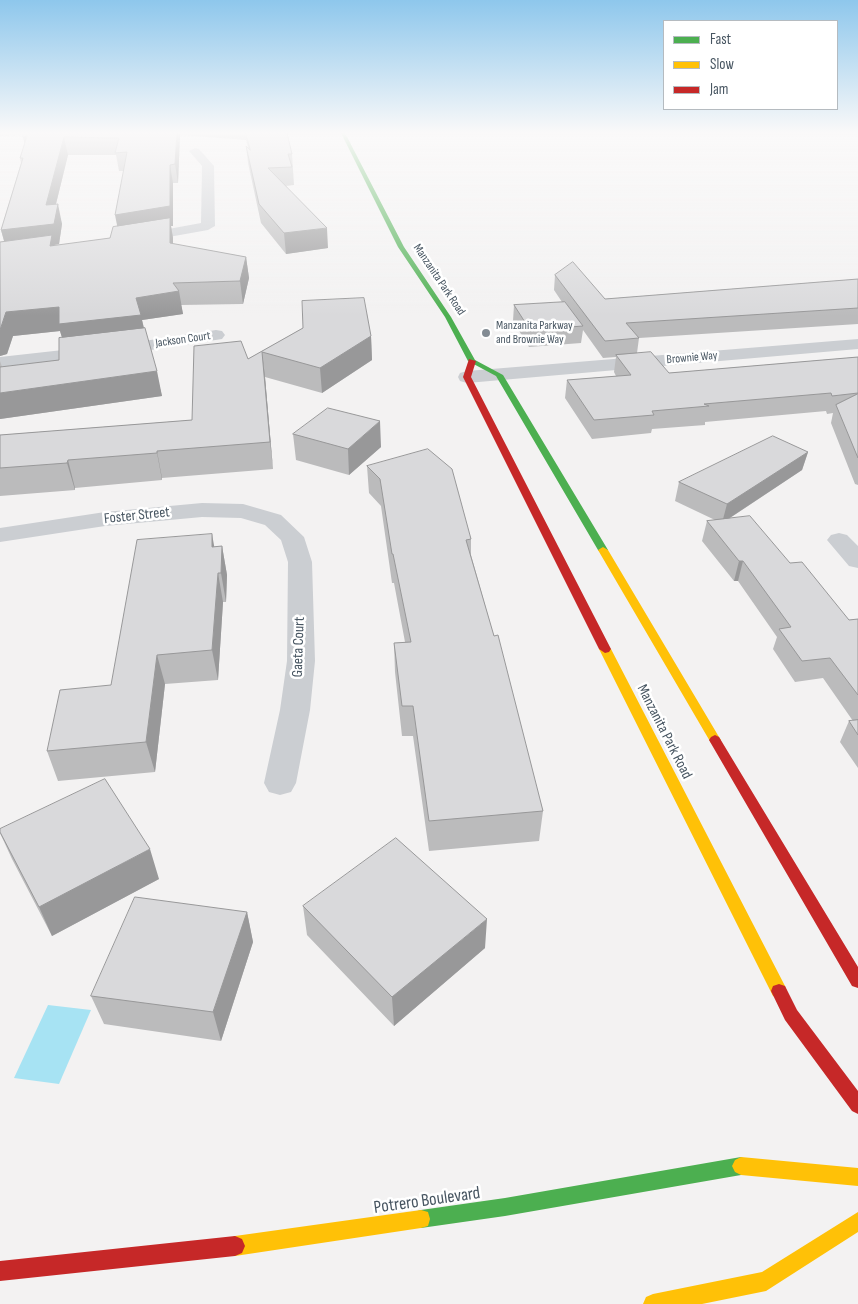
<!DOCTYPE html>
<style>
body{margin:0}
#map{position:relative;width:858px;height:1304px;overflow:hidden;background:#f3f2f2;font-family:"Sofia Sans Condensed",sans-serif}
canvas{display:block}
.legend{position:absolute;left:663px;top:20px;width:175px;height:90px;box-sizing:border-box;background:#fff;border:1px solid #b5bbc0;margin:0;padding:6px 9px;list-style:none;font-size:15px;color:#475561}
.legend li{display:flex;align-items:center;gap:10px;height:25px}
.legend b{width:25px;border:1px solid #b5bbc0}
</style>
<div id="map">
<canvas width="858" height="1304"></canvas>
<ul class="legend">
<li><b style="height:6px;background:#4caf50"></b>Fast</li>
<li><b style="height:6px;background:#ffc107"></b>Slow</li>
<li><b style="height:6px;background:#c62828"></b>Jam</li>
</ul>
</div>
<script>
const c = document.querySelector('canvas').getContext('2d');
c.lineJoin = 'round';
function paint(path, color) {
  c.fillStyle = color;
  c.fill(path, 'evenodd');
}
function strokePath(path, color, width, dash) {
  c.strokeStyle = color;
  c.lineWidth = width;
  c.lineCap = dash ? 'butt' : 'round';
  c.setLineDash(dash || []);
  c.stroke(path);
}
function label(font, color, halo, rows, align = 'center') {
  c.font = font + ' "Sofia Sans Condensed",sans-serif';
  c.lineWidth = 5;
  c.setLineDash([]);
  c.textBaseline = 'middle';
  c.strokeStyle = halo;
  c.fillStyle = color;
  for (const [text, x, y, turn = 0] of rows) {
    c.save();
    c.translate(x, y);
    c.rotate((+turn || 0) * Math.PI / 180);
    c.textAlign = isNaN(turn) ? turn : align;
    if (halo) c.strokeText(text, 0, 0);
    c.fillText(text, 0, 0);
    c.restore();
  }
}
paint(new Path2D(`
 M 48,1005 L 91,1010 L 59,1084 L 14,1078 Z`), '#a7e3f3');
paint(new Path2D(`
 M 195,148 L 199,149 L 214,166 L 215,226 L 208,230 L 135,243 L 130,242 L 128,239 L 130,236 L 201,223 L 202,166 L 189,151 Z
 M 216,330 L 222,331 L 225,335 L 222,339 L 144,351 L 0,367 L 0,357 L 144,341 Z
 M 858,339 L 858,349 L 467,383 L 460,381 L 458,377 L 460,373 L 467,371 Z
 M 202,503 L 243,504 L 281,515 L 304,537 L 312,562 L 315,661 L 310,710 L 296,783 L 291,792 L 280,795 L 269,792 L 264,783 L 280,710 L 287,661 L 288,562 L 281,540 L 265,525 L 241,518 L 202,517 L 105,526 L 0,542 L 0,528 L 105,512 Z
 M 839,533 L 847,535 L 858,546 L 858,568 L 849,566 L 827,540 L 831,535 Z`), '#cbced2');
paint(new Path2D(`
 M 341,133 L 345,133 L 404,247 L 451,317 L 475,360 L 503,375 L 608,550 L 606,552 L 600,552 L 598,550 L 496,376 L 468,361 L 445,317 L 398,247 Z
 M 741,1157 L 747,1160 L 750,1166 L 747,1172 L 741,1175 L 505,1216 L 421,1228 L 414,1226 L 412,1219 L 414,1212 L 421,1210 L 505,1198 Z`), '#4caf50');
paint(new Path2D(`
 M 603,547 L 608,550 L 719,737 L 721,740 L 719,743 L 711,743 L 598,550 Z
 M 605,645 L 611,649 L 785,986 L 787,991 L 785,996 L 779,998 L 773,996 L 599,649 Z
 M 741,1157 L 858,1168 L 858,1186 L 741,1175 L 735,1172 L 732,1166 L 735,1160 Z
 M 421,1210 L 428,1212 L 430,1219 L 428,1226 L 421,1228 L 235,1256 L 228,1253 L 225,1246 L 228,1239 L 235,1236 Z
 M 858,1212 L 858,1232 L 766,1291 L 702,1304 L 643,1304 L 646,1297 L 653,1294 L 762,1272 Z`), '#ffc107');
paint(new Path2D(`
 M 469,359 L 476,361 L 471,377 L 611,649 L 609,652 L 605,653 L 599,649 L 463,377 Z
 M 715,735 L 719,737 L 858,967 L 858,988 L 852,986 L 709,740 L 711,737 Z
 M 779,984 L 785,986 L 797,1010 L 858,1091 L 858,1114 L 852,1111 L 785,1020 L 771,991 L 773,986 Z
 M 235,1236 L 242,1239 L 245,1246 L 242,1253 L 235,1256 L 0,1281 L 0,1261 Z`), '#c62828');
paint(new Path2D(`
 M 0,133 L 287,133 L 292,154 L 294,185 L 286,186 L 328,248 L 286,254 L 261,223 L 248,163 L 246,146 L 248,148 L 246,140 L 180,135 L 178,183 L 173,183 L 173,226 L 171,226 L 173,238 L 173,244 L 246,257 L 249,278 L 243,304 L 181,305 L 183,314 L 142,320 L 162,396 L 0,419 L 0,361 L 2,367 L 59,360 L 62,337 L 60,331 L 13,336 L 7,354 L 0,356 L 0,242 L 4,241 L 1,230 L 21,163 L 20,158 L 25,144 L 23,137 L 23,135 L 0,136 ZM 68,155 L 116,155 L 119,171 L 124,171 L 117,226 L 110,238 L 54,246 L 54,245 L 59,244 L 62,224 L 56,204 Z
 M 555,275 L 605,299 L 858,279 L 858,324 L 639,338 L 637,353 L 669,373 L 858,357 L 858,485 L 855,484 L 831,423 L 833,413 L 827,414 L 826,411 L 705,422 L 705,425 L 652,429 L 651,433 L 592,439 L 565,398 L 567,380 L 616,376 L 614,372 L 616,357 L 603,358 L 583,330 L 581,343 L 529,347 L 513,321 L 514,305 L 562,302 L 554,290 Z
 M 303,328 L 371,336 L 372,360 L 322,393 L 265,377 L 273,469 L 162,478 L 162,480 L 75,488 L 75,490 L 0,496 L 0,435 L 192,420 L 248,359 Z
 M 293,434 L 381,447 L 349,475 L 296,460 Z
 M 808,452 L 802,470 L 730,518 L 790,563 L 849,620 L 858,619 L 858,768 L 840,742 L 849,721 L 853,721 L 823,678 L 795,682 L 773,649 L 777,637 L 738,581 L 734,581 L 702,541 L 707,521 L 715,520 L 675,501 L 679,482 Z
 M 367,466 L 471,539 L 471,555 L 543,811 L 539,841 L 429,851 L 413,736 L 402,736 L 395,672 L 394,643 L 405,642 L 394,583 L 392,583 L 381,506 L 369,493 Z
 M 222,546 L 227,575 L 226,602 L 223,602 L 218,680 L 165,684 L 155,772 L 58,781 L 47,751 L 111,685 L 215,547 Z
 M 0,833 L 159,879 L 52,936 L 12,859 Z
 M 303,906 L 485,948 L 394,1026 L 307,935 Z
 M 247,912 L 253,942 L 221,1041 L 104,1024 L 91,996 Z`), '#bbbbbc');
paint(new Path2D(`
 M 177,133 L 180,133 L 180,135 L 178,183 L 175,164 Z
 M 27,136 L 27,154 L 23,137 Z
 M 64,137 L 68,155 L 51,224 L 58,204 L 62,224 L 59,244 L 54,245 L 57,256 L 55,268 L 7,251 L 1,230 L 46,205 Z
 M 170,165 L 173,183 L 173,226 L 171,226 L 173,238 L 173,264 L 119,235 L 115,215 Z
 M 327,228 L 328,248 L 286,254 L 284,233 Z
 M 246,257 L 249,278 L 243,304 L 240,281 Z
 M 179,291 L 183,314 L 142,320 L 146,339 L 65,348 L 60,331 L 13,336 L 7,354 L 0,356 L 0,330 L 6,312 L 136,298 Z
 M 371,336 L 372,360 L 322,393 L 320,368 Z
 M 262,352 L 265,377 L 273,469 L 270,442 Z
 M 157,371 L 162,396 L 0,419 L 0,393 Z
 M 380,421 L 381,447 L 349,475 L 348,449 Z
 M 157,451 L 162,478 L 162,480 L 157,453 Z
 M 808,452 L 802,470 L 722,523 L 727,504 Z
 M 68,460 L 75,488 L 75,490 L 67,463 Z
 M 212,534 L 217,562 L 212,547 Z
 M 222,546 L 227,575 L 226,602 L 221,573 Z
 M 739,561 L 743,561 L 738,581 L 734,581 Z
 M 218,573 L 223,602 L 218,680 L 212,650 Z
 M 157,655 L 165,684 L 155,772 L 146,742 Z
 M 150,849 L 159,879 L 52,936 L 39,907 Z
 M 247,912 L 253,942 L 221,1041 L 213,1012 Z
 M 487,919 L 485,948 L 394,1026 L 392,997 Z`), '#989899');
const building = new Path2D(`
 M 24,133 L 177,133 L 175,164 L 170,165 L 170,206 L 115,215 L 127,152 L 115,153 L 119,138 L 64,137 L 46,205 L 58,204 L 54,224 L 1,230 L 23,158 L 20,158 L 27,136 L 23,137 Z
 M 246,133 L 287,133 L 292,154 L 288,154 L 292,167 L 268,168 L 327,228 L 284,233 L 259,204 L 246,146 L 250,150 Z
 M 170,218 L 170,243 L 246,257 L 240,281 L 173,283 L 179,291 L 136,298 L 141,315 L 59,324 L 59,307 L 6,312 L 0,330 L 0,242 L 52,235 L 50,246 L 110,238 L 113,227 Z
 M 573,262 L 605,299 L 858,279 L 858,308 L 626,323 L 639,338 L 605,341 L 555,275 Z
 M 364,298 L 371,336 L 320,368 L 262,352 L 270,442 L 157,451 L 157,453 L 68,460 L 67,463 L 0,468 L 0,435 L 192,420 L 194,346 L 241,341 L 248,359 L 303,328 L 302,301 Z
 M 565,302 L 583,326 L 530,330 L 514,305 Z
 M 145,328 L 157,371 L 0,393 L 0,367 L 59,360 L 59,338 Z
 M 651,352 L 669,373 L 858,357 L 858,393 L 832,396 L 831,393 L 704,404 L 709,406 L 652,411 L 654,415 L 594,420 L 567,380 L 631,375 L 616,355 Z
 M 858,394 L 858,458 L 836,405 Z
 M 328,408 L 380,421 L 348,449 L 293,434 Z
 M 773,436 L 808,452 L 727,504 L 679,482 Z
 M 428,449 L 452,469 L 471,539 L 466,540 L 494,636 L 498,635 L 543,811 L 429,821 L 413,706 L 402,706 L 394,643 L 411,642 L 393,554 L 392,554 L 380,479 L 367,466 Z
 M 750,516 L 790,563 L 802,562 L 849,620 L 858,619 L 858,695 L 830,658 L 802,661 L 779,629 L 791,627 L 743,561 L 739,561 L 707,521 Z
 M 212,534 L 212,547 L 222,546 L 221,573 L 218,573 L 212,650 L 157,655 L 146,742 L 47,751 L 60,690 L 111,685 L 137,540 Z
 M 858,720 L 858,735 L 849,721 Z
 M 105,779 L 150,849 L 39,907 L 0,832 L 0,829 Z
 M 396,838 L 487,919 L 392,997 L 303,906 Z
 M 135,897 L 247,912 L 213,1012 L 91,996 Z`);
paint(building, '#d9d9db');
strokePath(building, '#989899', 1);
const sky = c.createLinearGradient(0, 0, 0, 316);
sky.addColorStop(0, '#8ec7ec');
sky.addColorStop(0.42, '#faf9f9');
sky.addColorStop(1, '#faf9f900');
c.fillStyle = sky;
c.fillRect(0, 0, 858, 316);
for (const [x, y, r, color] of [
 [486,333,5,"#838c94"]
]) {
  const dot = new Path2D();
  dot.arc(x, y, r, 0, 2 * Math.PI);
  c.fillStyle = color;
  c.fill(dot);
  strokePath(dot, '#fff', 2);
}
label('12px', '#475561', '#fff', [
 ["Manzanita Park Road",439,280,56],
 ["Jackson Court",183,340,-8],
 ["Brownie Way",692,358,-5]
]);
label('12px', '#475561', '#fff', [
 ["Manzanita Parkway",496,326],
 ["and Brownie Way",496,340]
], 'left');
label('15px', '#475561', '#fff', [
 ["Foster Street",137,516,-6],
 ["Gaeta Court",299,647,-88],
 ["Manzanita Park Road",664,732,63]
]);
label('18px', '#475561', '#fff', [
 ["Potrero Boulevard",427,1201,-8]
]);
</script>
